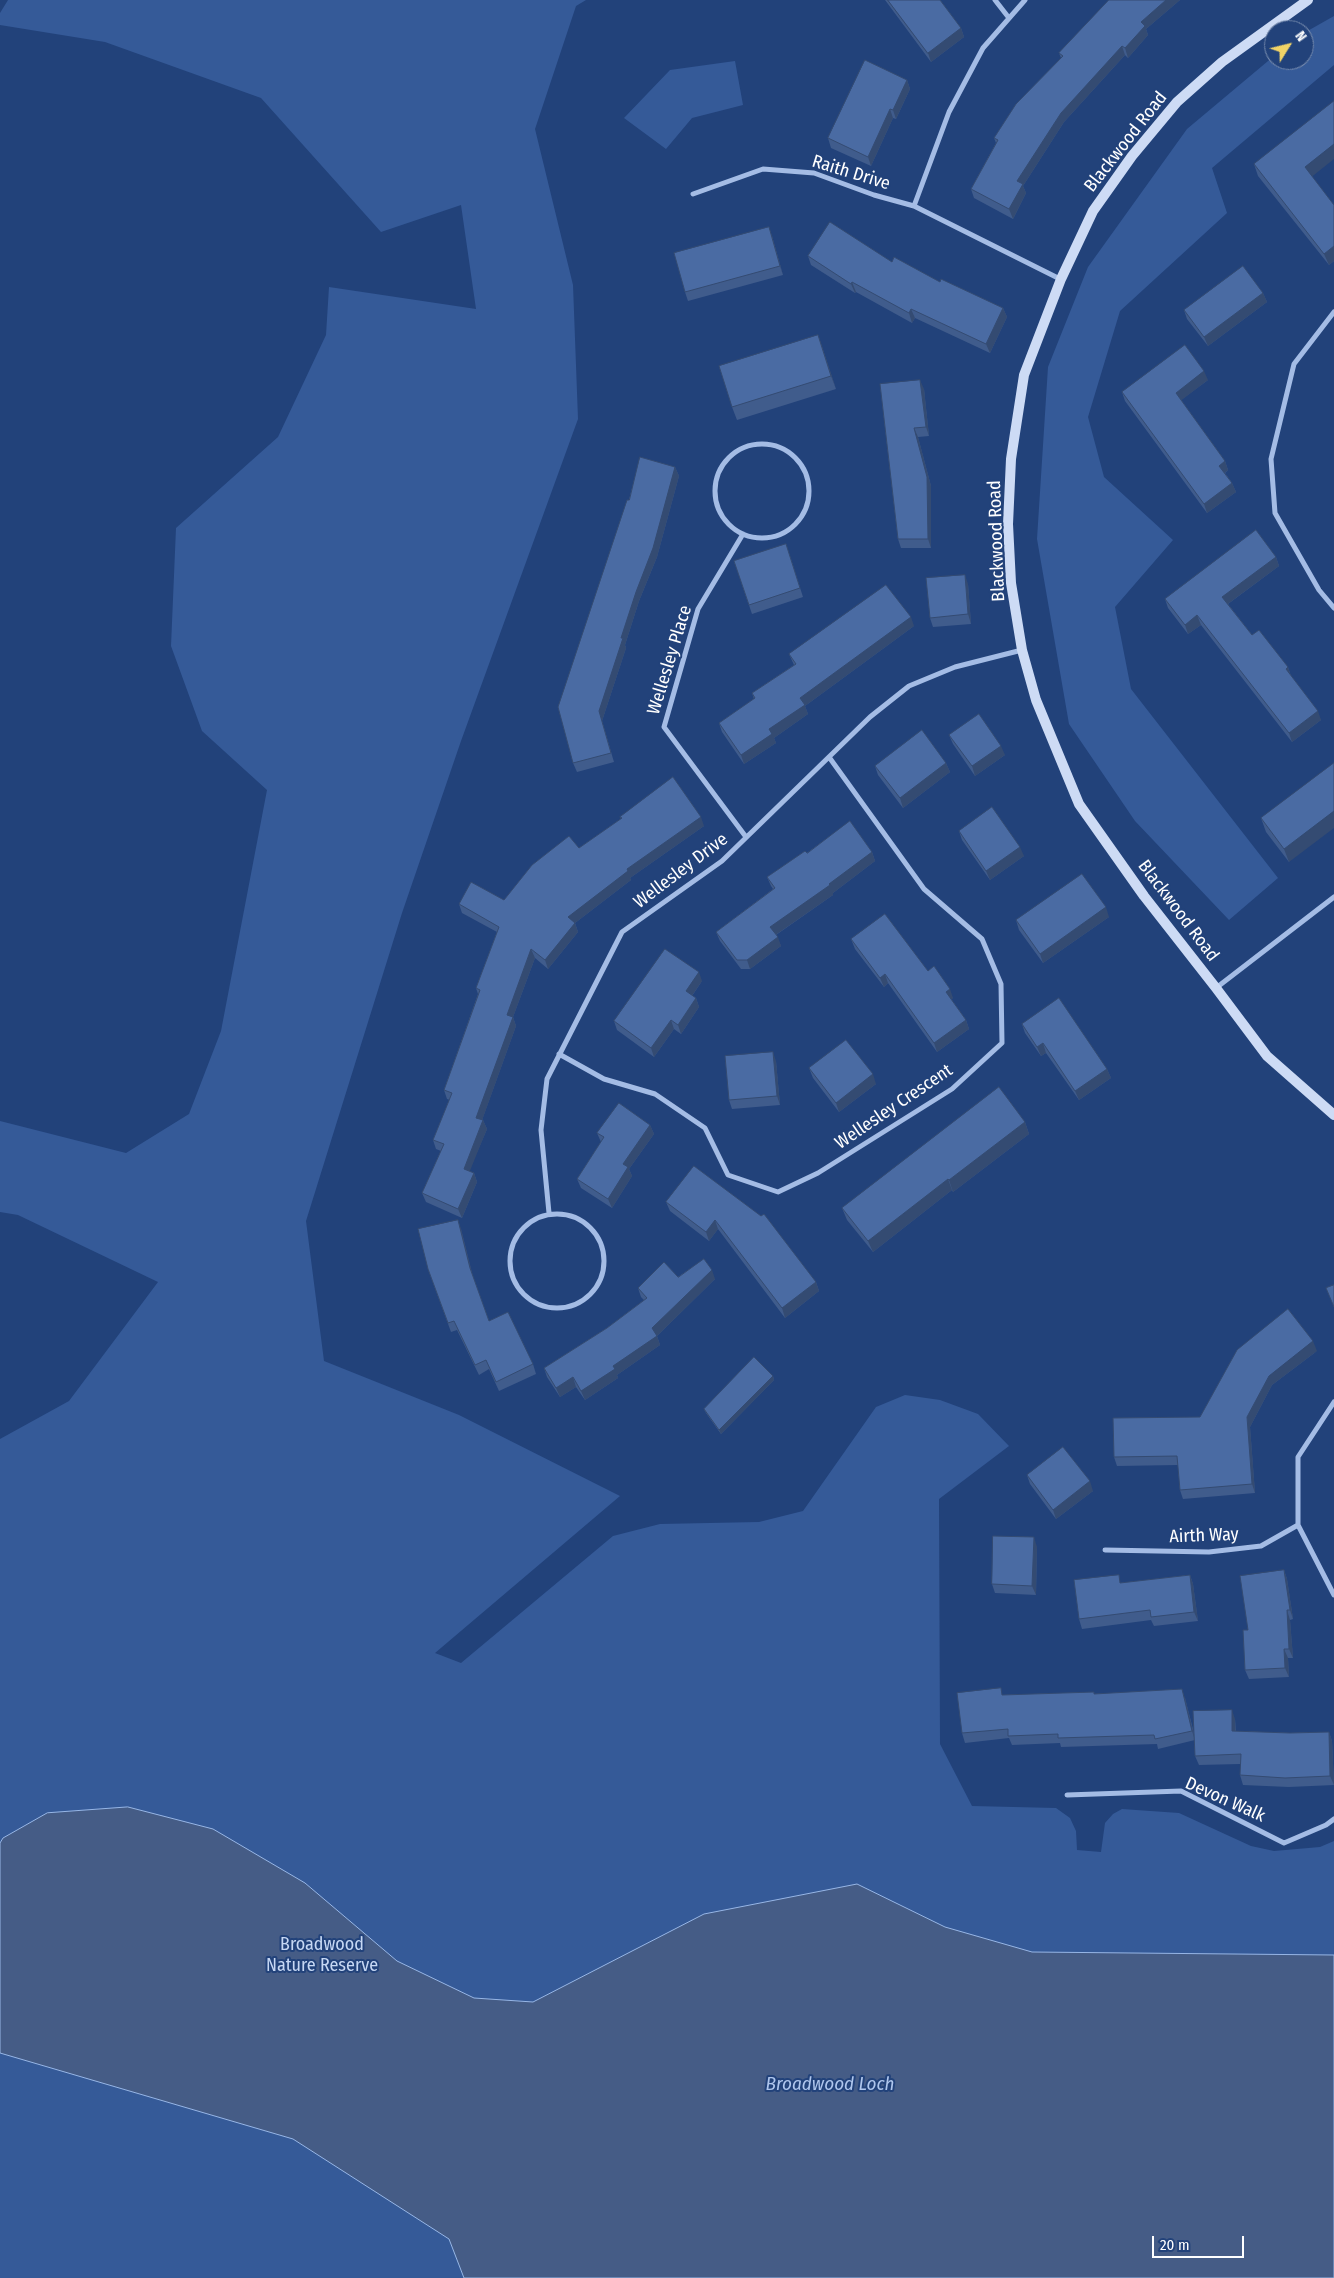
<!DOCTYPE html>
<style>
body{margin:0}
#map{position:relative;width:1334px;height:2278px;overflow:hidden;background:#22427a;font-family:"Fira Sans Condensed",sans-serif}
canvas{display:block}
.north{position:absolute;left:1264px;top:20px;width:50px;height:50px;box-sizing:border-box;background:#22427a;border:1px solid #7a8eaf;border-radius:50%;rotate:54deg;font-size:14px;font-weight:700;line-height:20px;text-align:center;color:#fff}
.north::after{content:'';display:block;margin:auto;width:18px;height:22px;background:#f1d366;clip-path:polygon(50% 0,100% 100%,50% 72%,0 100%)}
.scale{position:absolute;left:1152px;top:2236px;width:92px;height:22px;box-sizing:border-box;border:2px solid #fff;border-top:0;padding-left:6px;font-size:15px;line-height:18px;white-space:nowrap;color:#fff;-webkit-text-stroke:4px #22427a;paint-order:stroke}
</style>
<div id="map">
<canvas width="1334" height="2278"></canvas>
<div class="north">N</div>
<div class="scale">20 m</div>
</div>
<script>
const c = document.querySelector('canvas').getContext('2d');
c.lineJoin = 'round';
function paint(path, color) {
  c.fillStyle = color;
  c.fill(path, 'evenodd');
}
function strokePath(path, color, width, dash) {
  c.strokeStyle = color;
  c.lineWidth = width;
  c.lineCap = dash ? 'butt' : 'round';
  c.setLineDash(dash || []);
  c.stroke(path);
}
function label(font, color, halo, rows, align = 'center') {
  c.font = font + ' "Fira Sans Condensed",sans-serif';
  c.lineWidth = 4;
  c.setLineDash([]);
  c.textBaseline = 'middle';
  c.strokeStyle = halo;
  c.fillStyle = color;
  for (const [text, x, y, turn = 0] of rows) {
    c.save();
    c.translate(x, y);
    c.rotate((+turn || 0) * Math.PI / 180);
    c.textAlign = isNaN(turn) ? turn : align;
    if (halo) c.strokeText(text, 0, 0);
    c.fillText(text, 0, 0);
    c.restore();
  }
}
paint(new Path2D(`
 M 8,0 L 586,0 L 576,6 L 535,129 L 573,285 L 578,419 L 461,741 L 402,913 L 306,1221 L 324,1361 L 459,1415 L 620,1496 L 435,1653 L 461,1663 L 613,1536 L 660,1524 L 759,1522 L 803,1511 L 876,1407 L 905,1395 L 940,1400 L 978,1414 L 1009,1446 L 939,1499 L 940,1744 L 972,1806 L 1056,1808 L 1070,1818 L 1076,1831 L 1077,1850 L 1101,1852 L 1105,1823 L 1113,1814 L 1122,1809 L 1179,1813 L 1251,1846 L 1274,1851 L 1320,1847 L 1334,1841 L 1334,2278 L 0,2278 L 0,1439 L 69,1401 L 158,1282 L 18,1215 L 0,1212 L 0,1121 L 126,1153 L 189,1114 L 221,1031 L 267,790 L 202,731 L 171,646 L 176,528 L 278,437 L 326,335 L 329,287 L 476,309 L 461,205 L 381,232 L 261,98 L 105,42 L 0,25 L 0,13 Z
 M 1334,16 L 1334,65 L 1212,168 L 1227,213 L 1120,311 L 1088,417 L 1104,477 L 1173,540 L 1115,607 L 1131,689 L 1278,878 L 1229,920 L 1135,821 L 1069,724 L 1037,539 L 1048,367 L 1088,267 L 1187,129 L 1274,56 L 1274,60 L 1304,60 L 1304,33 Z
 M 735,61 L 743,105 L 692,118 L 666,149 L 624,118 L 670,70 Z`), '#355a98');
const water = new Path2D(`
 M 128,1807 L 213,1829 L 305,1883 L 397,1961 L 474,1998 L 533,2002 L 704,1914 L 857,1884 L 945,1927 L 1032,1952 L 1334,1955 L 1334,2278 L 464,2278 L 449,2239 L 293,2139 L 0,2053 L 0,1843 L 3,1838 L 47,1813 Z`);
paint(water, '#455c86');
strokePath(water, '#97b6e6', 1);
strokePath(new Path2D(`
 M 995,0 L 1009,18
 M 693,194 L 763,169 L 814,173 L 874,195 L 914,206 L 1060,279
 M 914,206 L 949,112 L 983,48 L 1025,0
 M 1334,312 L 1294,364 L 1271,459 L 1275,513 L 1319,590 L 1334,608
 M715 491a47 47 0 1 1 94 0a47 47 0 1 1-94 0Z
 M 743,534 L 698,609 L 664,727 L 746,837
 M 1216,988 L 1334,897
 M 559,1054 L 604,1079 L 655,1094 L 705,1128 L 728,1175 L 778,1192 L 818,1173 L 952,1089 L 1002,1043 L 1001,984 L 982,939 L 924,889 L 829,757
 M 549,1213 L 541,1130 L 547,1079 L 622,932 L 722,861 L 870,717 L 909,686 L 955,667 L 1022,650
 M510 1261a47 47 0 1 1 94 0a47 47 0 1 1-94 0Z
 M 1334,1402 L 1298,1457 L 1298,1525 L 1334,1595
 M 1105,1550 L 1209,1552 L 1261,1546 L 1298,1525
 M 1067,1795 L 1181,1791 L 1284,1843 L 1326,1825 L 1334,1819`), '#a4bce5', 5);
strokePath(new Path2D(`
 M 1308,0 L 1222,62 L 1177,102 L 1132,156 L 1093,211 L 1061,279 L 1024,375 L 1011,459 L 1008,524 L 1011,583 L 1022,650 L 1036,700 L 1079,804 L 1144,896 L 1216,988 L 1267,1056 L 1334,1115`), '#cddbf5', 10);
paint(new Path2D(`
 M 885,0 L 940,0 L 961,28 L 964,37 L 931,62 Z
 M 1109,0 L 1180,0 L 1146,29 L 1148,35 L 1128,58 L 1125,55 L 1064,122 L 1023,186 L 1026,193 L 1013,219 L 974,198 L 971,189 L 996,143 L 994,138 L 1061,58 L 1059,53 Z
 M 907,80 L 910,89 L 896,119 L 893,118 L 871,166 L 831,148 L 828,138 Z
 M 1254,164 L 1334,205 L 1334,261 L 1329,265 L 1258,176 Z
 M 772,236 L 783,275 L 688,301 L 685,292 Z
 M 808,256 L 892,262 L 1003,308 L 1007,317 L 990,353 L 915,318 L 912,323 L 856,292 L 855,293 L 811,265 Z
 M 1263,293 L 1267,302 L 1208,346 L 1187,319 L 1184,310 Z
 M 818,335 L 836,389 L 737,420 L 732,407 Z
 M 1208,380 L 1181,400 L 1225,461 L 1228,470 L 1225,473 L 1232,483 L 1236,492 L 1207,513 L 1125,401 L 1122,392 Z
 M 880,384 L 924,389 L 929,436 L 918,437 L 931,486 L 931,548 L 901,548 L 898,539 Z
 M 675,467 L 679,476 L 657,557 L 639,601 L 625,645 L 626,648 L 602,721 L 614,762 L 577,772 L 573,763 L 629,500 Z
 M 786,544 L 803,597 L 752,614 L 734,561 Z
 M 1276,557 L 1279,566 L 1228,604 L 1252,635 L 1288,667 L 1291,676 L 1321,720 L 1292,742 L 1201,625 L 1188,634 L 1168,608 L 1165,599 Z
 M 968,584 L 971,624 L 933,627 L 930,618 Z
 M 914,626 L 805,706 L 808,714 L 774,738 L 776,743 L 744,764 L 722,732 L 719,723 L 754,699 L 752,693 L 794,665 L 789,654 Z
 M 949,735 L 1005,755 L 975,776 L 953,744 Z
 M 946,763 L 950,772 L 903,808 L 878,775 L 875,766 Z
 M 1334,763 L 1289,862 L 1266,832 L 1261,818 Z
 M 620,817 L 704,826 L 630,878 L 631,880 L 575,923 L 578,932 L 548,969 L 535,958 L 513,1017 L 516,1026 L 482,1120 L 483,1120 L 487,1129 L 469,1171 L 474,1173 L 477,1182 L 462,1218 L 426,1202 L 422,1193 L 441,1151 L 436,1149 L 433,1140 L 450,1100 L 447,1099 L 444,1090 L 478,994 L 476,988 L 497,932 L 462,913 L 459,904 L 504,900 L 621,819 Z
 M 959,831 L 1024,856 L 990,880 L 962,840 Z
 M 872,852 L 875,861 L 833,893 L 833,895 L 776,935 L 781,946 L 750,969 L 741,969 L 720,941 L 716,932 L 773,889 L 771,886 L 767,877 L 807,853 Z
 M 1109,917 L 1043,963 L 1019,930 L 1016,920 Z
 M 851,939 L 928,971 L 953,998 L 951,999 L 966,1020 L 969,1029 L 937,1052 L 888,983 L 884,987 L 855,949 Z
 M 702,981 L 692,996 L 696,998 L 699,1007 L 681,1034 L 674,1029 L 654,1057 L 617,1030 L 614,1021 Z
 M 1022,1024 L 1107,1069 L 1111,1078 L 1079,1100 L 1046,1053 L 1041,1056 L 1025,1033 Z
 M 776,1061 L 780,1105 L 732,1109 L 729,1100 Z
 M 809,1068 L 876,1084 L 839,1112 L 813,1078 Z
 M 1025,1122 L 1029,1134 L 953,1192 L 952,1190 L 873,1252 L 847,1220 L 842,1208 Z
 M 650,1125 L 654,1134 L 629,1169 L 632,1176 L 612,1208 L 581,1188 L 577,1179 L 601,1142 L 597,1133 Z
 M 694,1166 L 816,1282 L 819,1291 L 785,1318 L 718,1229 L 709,1241 L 670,1211 L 666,1202 Z
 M 461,1229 L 473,1277 L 489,1321 L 533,1364 L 536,1374 L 499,1391 L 489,1369 L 479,1375 L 457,1330 L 451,1332 L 428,1269 Z
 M 678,1277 L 715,1279 L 657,1336 L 660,1345 L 617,1375 L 618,1378 L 585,1400 L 576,1387 L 560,1397 L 547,1377 L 544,1368 L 607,1328 L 644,1300 L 641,1297 L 638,1288 Z
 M 1317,1351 L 1272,1385 L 1250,1427 L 1255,1493 L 1183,1499 L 1180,1490 L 1178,1465 L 1117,1466 L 1114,1457 L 1200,1417 Z
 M 773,1376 L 774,1380 L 721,1434 L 706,1413 L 704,1409 Z
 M 1027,1475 L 1093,1491 L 1056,1519 L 1030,1484 Z
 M 1037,1547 L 1036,1595 L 995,1593 L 992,1584 Z
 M 1284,1570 L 1287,1579 L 1293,1619 L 1290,1620 L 1293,1658 L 1288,1658 L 1289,1677 L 1249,1679 L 1245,1670 L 1248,1630 Z
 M 1190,1575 L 1193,1584 L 1198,1621 L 1154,1626 L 1151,1620 L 1082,1629 L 1079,1619 L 1122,1583 Z
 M 1095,1694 L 1185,1698 L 1195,1737 L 1235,1719 L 1236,1731 L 1290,1733 L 1329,1732 L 1332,1741 L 1334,1785 L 1289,1787 L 1243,1785 L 1240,1775 L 1240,1764 L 1199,1765 L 1195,1756 L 1195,1740 L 1158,1749 L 1157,1744 L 1061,1747 L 1060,1743 L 1012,1745 L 1009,1738 L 965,1743 L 962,1733 L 1003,1695 Z`), '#405c8c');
paint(new Path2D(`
 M 1166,0 L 1180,0 L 1146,29 L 1148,35 L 1128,58 L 1125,48 L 1141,22 Z
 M 961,28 L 964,37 L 931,62 L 928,53 Z
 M 1122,46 L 1125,55 L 1064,122 L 1023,186 L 1026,193 L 1013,219 L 1009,209 L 1017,181 L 1061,113 Z
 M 907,80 L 910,89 L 896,119 L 893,110 Z
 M 890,109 L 893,118 L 871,166 L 868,157 Z
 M 1334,144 L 1334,159 L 1309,179 L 1305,167 Z
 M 769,227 L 772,236 L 783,275 L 780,266 Z
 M 1334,246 L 1334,261 L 1329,265 L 1324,254 Z
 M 852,282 L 856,292 L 855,293 L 851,284 Z
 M 1263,293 L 1267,302 L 1208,346 L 1204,337 Z
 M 1003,308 L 1007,317 L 990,353 L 986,344 Z
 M 911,309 L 915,318 L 912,323 L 909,313 Z
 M 818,335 L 823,349 L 836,389 L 831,376 Z
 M 1204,371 L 1208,380 L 1179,402 L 1176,393 Z
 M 920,380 L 924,389 L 929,436 L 926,427 Z
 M 914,428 L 918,437 L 931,486 L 931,548 L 928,539 Z
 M 1225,461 L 1228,470 L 1222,475 L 1219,466 Z
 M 675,467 L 679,476 L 657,557 L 639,601 L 625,645 L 626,648 L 602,721 L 614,762 L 599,711 L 621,638 Z
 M 1232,483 L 1236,492 L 1207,513 L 1204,504 Z
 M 1276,557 L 1279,566 L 1225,606 L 1222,597 Z
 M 965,575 L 968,584 L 971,624 L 968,614 Z
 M 1197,615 L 1201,625 L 1188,634 L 1185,625 Z
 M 911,617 L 914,626 L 805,706 L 808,714 L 774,738 L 776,743 L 744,764 L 741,755 L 769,729 L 800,698 Z
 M 1288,667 L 1291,677 L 1286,669 Z
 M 1318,711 L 1321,720 L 1292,742 L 1289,733 Z
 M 1001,746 L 1005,755 L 975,776 L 972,766 Z
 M 946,763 L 950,772 L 903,808 L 900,798 Z
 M 1334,811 L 1334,828 L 1289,862 L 1284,849 Z
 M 701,817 L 704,826 L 630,878 L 631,880 L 575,923 L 578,932 L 548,969 L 545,960 L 568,917 L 627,869 Z
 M 1020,847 L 1024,856 L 990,880 L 986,871 Z
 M 872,852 L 875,861 L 833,893 L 833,895 L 774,936 L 770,927 Z
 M 1106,907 L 1109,917 L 1043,963 L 1040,954 Z
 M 778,937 L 781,946 L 750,969 L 747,960 Z
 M 531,949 L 535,958 L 513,1017 L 516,1026 L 480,1126 L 476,1118 L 507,1015 Z
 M 699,972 L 702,981 L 689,1000 L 686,991 Z
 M 885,974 L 888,983 L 884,987 L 880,978 Z
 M 950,989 L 953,998 L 949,1001 L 946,992 Z
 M 696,998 L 699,1007 L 681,1034 L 678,1025 Z
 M 671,1020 L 674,1029 L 654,1057 L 651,1048 Z
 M 966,1020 L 969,1029 L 937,1052 L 934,1043 Z
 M 1043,1043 L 1046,1053 L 1041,1056 L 1037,1047 Z
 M 773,1052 L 776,1061 L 780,1105 L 777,1096 Z
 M 1107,1069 L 1111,1078 L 1079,1100 L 1075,1091 Z
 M 873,1074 L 876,1084 L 839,1112 L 836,1103 Z
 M 483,1120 L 487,1129 L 467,1178 L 464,1169 Z
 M 1025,1122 L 1029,1134 L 953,1192 L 949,1180 Z
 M 650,1125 L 654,1134 L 629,1169 L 632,1176 L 612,1208 L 608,1199 L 623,1164 Z
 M 474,1173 L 477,1182 L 462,1218 L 458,1209 Z
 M 948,1179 L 952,1190 L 873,1252 L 868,1241 Z
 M 458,1220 L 461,1229 L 473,1277 L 470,1268 Z
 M 715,1220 L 718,1229 L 709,1241 L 706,1232 Z
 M 712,1270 L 715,1279 L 657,1336 L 660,1345 L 617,1375 L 618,1378 L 585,1400 L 581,1391 L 652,1328 Z
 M 816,1282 L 819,1291 L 785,1318 L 782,1308 Z
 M 1313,1341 L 1317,1351 L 1272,1385 L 1250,1427 L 1255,1493 L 1252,1484 L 1247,1417 L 1269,1376 Z
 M 773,1376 L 774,1380 L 721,1434 L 719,1430 Z
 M 573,1377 L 576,1387 L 560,1397 L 556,1388 Z
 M 1090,1481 L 1093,1491 L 1056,1519 L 1053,1510 Z
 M 1034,1537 L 1037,1547 L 1036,1595 L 1032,1586 Z
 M 1284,1570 L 1287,1579 L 1293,1619 L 1290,1610 Z
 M 1190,1575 L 1193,1584 L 1198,1621 L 1194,1612 Z
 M 1287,1610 L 1290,1620 L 1293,1658 L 1289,1649 Z
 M 1284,1649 L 1288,1658 L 1289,1677 L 1285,1668 Z
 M 1182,1689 L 1185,1698 L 1195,1740 L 1192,1731 Z
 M 1232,1710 L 1235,1719 L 1236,1740 L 1232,1731 Z
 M 1329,1732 L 1332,1741 L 1334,1785 L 1330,1776 Z`), '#344b72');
const building = new Path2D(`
 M 888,0 L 940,0 L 961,28 L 928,53 Z
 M 1109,0 L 1166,0 L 1141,22 L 1145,26 L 1125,48 L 1122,46 L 1061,113 L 1017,181 L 1023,184 L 1009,209 L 971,189 L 998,140 L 994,138 L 1016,104 L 1063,56 L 1059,53 Z
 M 865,60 L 907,80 L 893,110 L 890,109 L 868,157 L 828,138 Z
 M 1334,101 L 1334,144 L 1305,167 L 1334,205 L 1334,246 L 1324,254 L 1254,164 Z
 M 830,222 L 892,262 L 894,257 L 940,282 L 941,279 L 1003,308 L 986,344 L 911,309 L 909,313 L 852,282 L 851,284 L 808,256 Z
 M 769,227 L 780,266 L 685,292 L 674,253 Z
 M 1243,266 L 1263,293 L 1204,337 L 1184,310 Z
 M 818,335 L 831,376 L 732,407 L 719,366 Z
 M 1185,345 L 1204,371 L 1176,393 L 1225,461 L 1219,466 L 1232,483 L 1204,504 L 1122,392 Z
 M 920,380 L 926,427 L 914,428 L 927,477 L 928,539 L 898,539 L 880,384 Z
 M 640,457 L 675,467 L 653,548 L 636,592 L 621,638 L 623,638 L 599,711 L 611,753 L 573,763 L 558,707 L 627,500 L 629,500 Z
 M 1256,530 L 1276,557 L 1222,597 L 1252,635 L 1259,630 L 1288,667 L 1286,669 L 1318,711 L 1289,733 L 1197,615 L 1185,625 L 1165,599 Z
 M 786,544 L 800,588 L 749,605 L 734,561 Z
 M 965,575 L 968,614 L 930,618 L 926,578 Z
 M 886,585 L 911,617 L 800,698 L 805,705 L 769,729 L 772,734 L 741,755 L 719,723 L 755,698 L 752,693 L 796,664 L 789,654 Z
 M 979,714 L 1001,746 L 972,766 L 949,735 Z
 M 922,730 L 946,763 L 900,798 L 875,766 Z
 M 1334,763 L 1334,811 L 1284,849 L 1261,818 Z
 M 673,777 L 701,817 L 627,869 L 628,871 L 568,917 L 575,923 L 545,960 L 531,949 L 507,1015 L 513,1017 L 476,1118 L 483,1120 L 464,1169 L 474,1173 L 458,1209 L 422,1193 L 444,1144 L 433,1140 L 452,1093 L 444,1090 L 480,990 L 476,988 L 499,927 L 459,904 L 471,882 L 504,900 L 532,865 L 569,836 L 579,848 L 622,818 L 620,817 Z
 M 992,807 L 1020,847 L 986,871 L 959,831 Z
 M 850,821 L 872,852 L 829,884 L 830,885 L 770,927 L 778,937 L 747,960 L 737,960 L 716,932 L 775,888 L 767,877 L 805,851 L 807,853 Z
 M 1082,874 L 1106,907 L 1040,954 L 1016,920 Z
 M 885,914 L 928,971 L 934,966 L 950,989 L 946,992 L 966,1020 L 934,1043 L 885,974 L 880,978 L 851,939 Z
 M 665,949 L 699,972 L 686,991 L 696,998 L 678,1025 L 671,1020 L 651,1048 L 614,1021 Z
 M 1059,998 L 1107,1069 L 1075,1091 L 1043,1043 L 1037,1047 L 1022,1024 Z
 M 846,1040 L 873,1074 L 836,1103 L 809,1068 Z
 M 773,1052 L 777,1096 L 729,1100 L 725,1056 Z
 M 999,1087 L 1025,1122 L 949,1180 L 948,1179 L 868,1241 L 842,1208 Z
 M 619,1103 L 650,1125 L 623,1164 L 628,1167 L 608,1199 L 577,1179 L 604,1137 L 597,1133 Z
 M 694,1166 L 761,1216 L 764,1214 L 816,1282 L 782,1308 L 715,1220 L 706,1232 L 666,1202 Z
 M 458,1220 L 470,1268 L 489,1321 L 508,1312 L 533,1364 L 496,1382 L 486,1360 L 475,1365 L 454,1321 L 448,1323 L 428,1269 L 418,1229 Z
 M 704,1259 L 712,1270 L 652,1328 L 657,1336 L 613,1366 L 615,1369 L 581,1391 L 573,1377 L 556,1388 L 544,1368 L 607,1328 L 647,1298 L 638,1288 L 664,1262 L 678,1277 Z
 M 1334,1285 L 1334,1307 L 1326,1288 Z
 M 1288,1309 L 1313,1341 L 1269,1376 L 1247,1417 L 1252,1484 L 1180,1490 L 1177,1456 L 1114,1457 L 1113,1418 L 1200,1417 L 1237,1350 Z
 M 754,1357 L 773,1376 L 719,1430 L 704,1409 Z
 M 1063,1447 L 1090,1481 L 1053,1510 L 1027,1475 Z
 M 993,1536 L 1034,1537 L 1032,1586 L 992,1584 Z
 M 1284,1570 L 1290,1610 L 1287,1610 L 1289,1649 L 1284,1649 L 1285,1668 L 1245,1670 L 1243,1630 L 1248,1630 L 1240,1576 Z
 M 1119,1575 L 1120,1583 L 1190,1575 L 1194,1612 L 1151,1617 L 1150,1610 L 1079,1619 L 1074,1580 Z
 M 1001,1688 L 1002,1695 L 1094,1692 L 1094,1694 L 1182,1689 L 1192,1731 L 1155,1739 L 1154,1735 L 1058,1738 L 1058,1734 L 1008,1736 L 1008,1729 L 962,1733 L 957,1693 Z
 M 1232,1710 L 1232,1731 L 1290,1733 L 1329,1732 L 1330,1776 L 1285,1778 L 1240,1775 L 1241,1754 L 1195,1756 L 1193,1711 Z`);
paint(building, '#4a6ba3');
strokePath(building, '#344b72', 1);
label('18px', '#fff', '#22427a', [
 ["Blackwood Road",1126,142,-52],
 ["Raith Drive",851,173,17],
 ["Blackwood Road",997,541,-92],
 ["Wellesley Place",670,660,-73],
 ["Wellesley Drive",681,871,-37],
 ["Blackwood Road",1178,911,53],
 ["Wellesley Crescent",894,1107,-34],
 ["Airth Way",1204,1536,-2],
 ["Devon Walk",1225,1800,24]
]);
label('18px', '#c7d8f4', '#22427a', [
 ["Broadwood",322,1945],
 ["Nature Reserve",322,1966]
]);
label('italic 19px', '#afc6ed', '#22427a', [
 ["Broadwood Loch",830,2085]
]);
</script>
